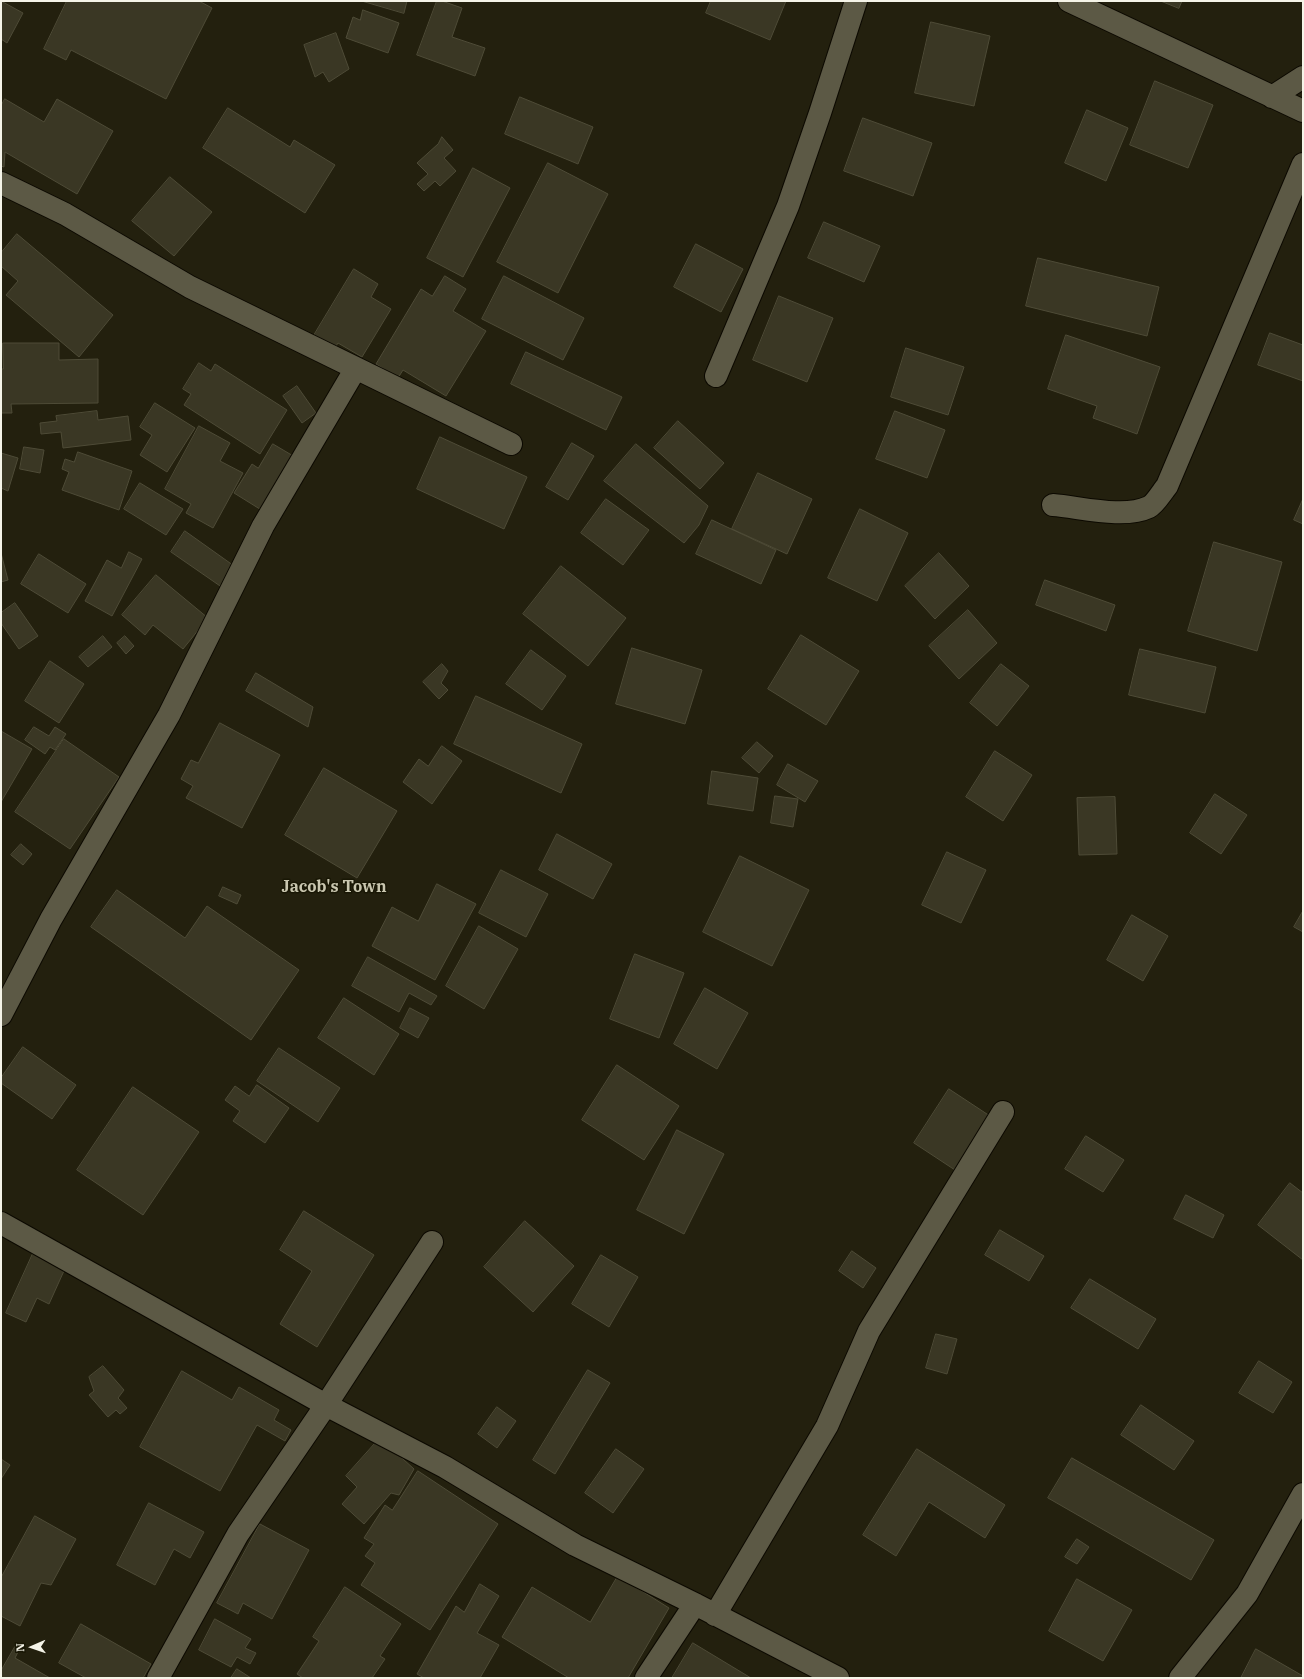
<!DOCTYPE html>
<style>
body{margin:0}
#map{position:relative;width:1304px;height:1679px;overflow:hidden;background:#23200e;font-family:"IBM Plex Serif",serif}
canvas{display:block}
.frame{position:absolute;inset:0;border:2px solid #f5f4e8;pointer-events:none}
.north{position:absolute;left:12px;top:1627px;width:40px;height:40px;-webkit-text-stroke:3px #191705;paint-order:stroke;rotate:268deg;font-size:11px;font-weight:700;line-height:16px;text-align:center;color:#f5f4e8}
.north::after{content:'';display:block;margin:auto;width:14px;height:18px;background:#f5f4e8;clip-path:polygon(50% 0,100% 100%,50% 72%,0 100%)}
</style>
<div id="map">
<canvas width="1304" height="1679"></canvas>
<div class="frame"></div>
<div class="north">N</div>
</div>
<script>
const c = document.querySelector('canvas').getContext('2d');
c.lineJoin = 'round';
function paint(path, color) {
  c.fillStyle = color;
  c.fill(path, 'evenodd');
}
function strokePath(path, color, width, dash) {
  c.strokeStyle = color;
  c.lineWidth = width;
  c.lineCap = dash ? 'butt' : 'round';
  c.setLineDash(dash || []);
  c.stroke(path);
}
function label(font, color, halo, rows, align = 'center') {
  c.font = font + ' "IBM Plex Serif",serif';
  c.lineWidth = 3;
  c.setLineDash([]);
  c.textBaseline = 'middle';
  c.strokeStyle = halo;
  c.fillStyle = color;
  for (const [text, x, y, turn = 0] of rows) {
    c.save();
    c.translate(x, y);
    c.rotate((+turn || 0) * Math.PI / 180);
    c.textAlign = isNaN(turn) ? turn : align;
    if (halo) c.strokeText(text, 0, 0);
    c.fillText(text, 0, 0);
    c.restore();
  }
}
const building = new Path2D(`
 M 1,1 L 23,13 L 7,43 L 1,39 Z
 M 67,1 L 199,1 L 212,8 L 166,99 L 71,50 L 66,60 L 44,49 Z
 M 362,1 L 407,1 L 404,13 Z
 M 437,1 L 442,1 L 462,8 L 452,37 L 485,48 L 475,76 L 417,55 Z
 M 711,1 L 786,1 L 770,40 L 706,13 Z
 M 1161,1 L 1182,1 L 1179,8 Z
 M 363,10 L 399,23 L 388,53 L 346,38 L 353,17 L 360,20 Z
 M 931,22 L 990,36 L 974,106 L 915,93 Z
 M 336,33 L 349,69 L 329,82 L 323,72 L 315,77 L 304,45 Z
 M 1155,81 L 1213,105 L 1188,168 L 1130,145 Z
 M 520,97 L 593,127 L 578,164 L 505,134 Z
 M 5,99 L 44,122 L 57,99 L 113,131 L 77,194 L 5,152 L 4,167 L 1,166 L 1,106 Z
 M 228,108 L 290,147 L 294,140 L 335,165 L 305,213 L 203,148 Z
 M 1087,110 L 1128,128 L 1106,181 L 1065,163 Z
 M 863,118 L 932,143 L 913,196 L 844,171 Z
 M 442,137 L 453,150 L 444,158 L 456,171 L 440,186 L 435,181 L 424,191 L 417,184 L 428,174 L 417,163 L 438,144 Z
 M 548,163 L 608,194 L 558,293 L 497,262 Z
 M 473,168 L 510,188 L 463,277 L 427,258 Z
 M 170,177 L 212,212 L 174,256 L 132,221 Z
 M 824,222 L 880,246 L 864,282 L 808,258 Z
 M 17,234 L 113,315 L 79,357 L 6,295 L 18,281 L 1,266 L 1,253 Z
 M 696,244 L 743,269 L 721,312 L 674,287 Z
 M 1038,258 L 1159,287 L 1147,336 L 1026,306 Z
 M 354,269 L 378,284 L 371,297 L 391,309 L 362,357 L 338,343 L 334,349 L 313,337 Z
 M 445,276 L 466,289 L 453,311 L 486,331 L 446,396 L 403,370 L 398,378 L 376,364 L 421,289 L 432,296 Z
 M 504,276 L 584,318 L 563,360 L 482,319 Z
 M 779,296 L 833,318 L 807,382 L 753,360 Z
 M 1270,333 L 1303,345 L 1303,381 L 1258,365 Z
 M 1066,335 L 1160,367 L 1137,434 L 1093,418 L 1097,406 L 1048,389 Z
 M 3,343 L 59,343 L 59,360 L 98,359 L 98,403 L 11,404 L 12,413 L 1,413 L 1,369 L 3,369 Z
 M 906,348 L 964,367 L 948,415 L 891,397 Z
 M 526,352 L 622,397 L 606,430 L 511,384 Z
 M 199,363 L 211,371 L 215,364 L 287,410 L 260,454 L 184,405 L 191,394 L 183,389 Z
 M 297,386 L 316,413 L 302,423 L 283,396 Z
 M 155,403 L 195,428 L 167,472 L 140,455 L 152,435 L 140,427 Z
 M 97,411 L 98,420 L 128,416 L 131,440 L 63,448 L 61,432 L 41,434 L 40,423 L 57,421 L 56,416 Z
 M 895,411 L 945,430 L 927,478 L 876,459 Z
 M 678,421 L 724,463 L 700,489 L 654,448 Z
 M 199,426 L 230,443 L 220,461 L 243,473 L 213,528 L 186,513 L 191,504 L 165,489 Z
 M 440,437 L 527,477 L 504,529 L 417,489 Z
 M 572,443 L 594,456 L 568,500 L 546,487 Z
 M 273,444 L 295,457 L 263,511 L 234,493 L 252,464 L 258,468 Z
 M 636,444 L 708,506 L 699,525 L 684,543 L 604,481 Z
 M 24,447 L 44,450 L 40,473 L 20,469 Z
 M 78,452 L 132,471 L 119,510 L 62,490 L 69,472 L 62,469 L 65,459 L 74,462 Z
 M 1,453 L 18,458 L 8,491 L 1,488 Z
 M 758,473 L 812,499 L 787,554 L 732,529 Z
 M 140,483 L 183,509 L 166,535 L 124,509 Z
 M 606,499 L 649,530 L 623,565 L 581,533 Z
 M 1303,499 L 1303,524 L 1294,520 Z
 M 860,509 L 908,533 L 877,601 L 828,578 Z
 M 712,520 L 776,550 L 761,584 L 696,554 Z
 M 185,531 L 237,568 L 223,588 L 171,552 Z
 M 1214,542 L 1282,562 L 1257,651 L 1188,631 Z
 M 129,552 L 142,559 L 112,616 L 85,601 L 107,560 L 121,568 Z
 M 1,553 L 8,580 L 1,582 Z
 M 939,553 L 969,586 L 935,619 L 905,586 Z
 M 39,554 L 86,584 L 68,613 L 21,584 Z
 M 561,566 L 626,618 L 588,666 L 523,614 Z
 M 156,575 L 208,618 L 183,649 L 153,625 L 145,635 L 122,615 Z
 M 1045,580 L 1115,605 L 1106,631 L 1036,605 Z
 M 15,603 L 38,636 L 19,649 L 1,623 L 1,613 Z
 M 968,610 L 997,643 L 959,679 L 929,646 Z
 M 801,635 L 859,671 L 826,725 L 768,689 Z
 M 103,636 L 112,647 L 88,667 L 79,657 Z
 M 125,636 L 134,646 L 126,654 L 117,643 Z
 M 632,648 L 702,670 L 685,724 L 616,704 Z
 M 1140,649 L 1216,667 L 1205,713 L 1129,695 Z
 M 531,650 L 566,676 L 542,710 L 506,684 Z
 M 50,661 L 84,684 L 59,723 L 25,701 Z
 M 442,664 L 448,671 L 441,683 L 448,690 L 439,699 L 423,682 Z
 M 1001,664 L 1029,686 L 997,726 L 970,703 Z
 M 256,673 L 313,707 L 308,727 L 246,691 Z
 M 476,696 L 582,744 L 561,793 L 454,744 Z
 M 220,723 L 280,755 L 242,828 L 186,798 L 193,786 L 181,779 L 191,760 L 198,763 Z
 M 34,727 L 49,736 L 55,727 L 66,734 L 55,750 L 50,747 L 45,754 L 25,740 Z
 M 1,731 L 32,749 L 1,802 Z
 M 64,739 L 119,777 L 70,849 L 15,812 Z
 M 757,742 L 773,756 L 759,773 L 742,758 Z
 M 442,746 L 462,761 L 432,804 L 403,782 L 419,759 L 428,766 Z
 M 995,751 L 1032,775 L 1003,821 L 966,797 Z
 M 788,764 L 818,781 L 805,802 L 777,785 Z
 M 324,768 L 397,811 L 357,878 L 285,835 Z
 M 712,771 L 758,778 L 753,811 L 708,804 Z
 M 1215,794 L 1247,815 L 1221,854 L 1190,833 Z
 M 775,796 L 798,799 L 793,827 L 771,823 Z
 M 1115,797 L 1117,854 L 1079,855 L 1077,798 Z
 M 557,834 L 612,864 L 593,899 L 539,870 Z
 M 21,844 L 32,854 L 23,865 L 11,855 Z
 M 947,852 L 986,870 L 961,923 L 922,905 Z
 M 740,856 L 809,890 L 772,966 L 703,932 Z
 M 501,870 L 548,894 L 526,937 L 479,913 Z
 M 437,884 L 476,904 L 435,980 L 372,946 L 392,907 L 418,921 Z
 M 223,887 L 241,895 L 237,904 L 219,896 Z
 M 117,890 L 185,938 L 207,906 L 299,970 L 251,1040 L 91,927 Z
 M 1303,911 L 1303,932 L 1294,927 Z
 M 1132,915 L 1168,936 L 1143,981 L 1107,960 Z
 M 479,926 L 518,949 L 484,1009 L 446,986 Z
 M 635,954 L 684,973 L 659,1038 L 610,1019 Z
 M 368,957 L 437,996 L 431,1005 L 409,993 L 399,1012 L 352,986 Z
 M 705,988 L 748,1013 L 717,1069 L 674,1044 Z
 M 344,998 L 399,1034 L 374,1075 L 318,1038 Z
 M 410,1008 L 429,1018 L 418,1038 L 400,1028 Z
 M 23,1047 L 76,1085 L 52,1119 L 1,1083 L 1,1078 Z
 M 279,1048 L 340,1088 L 318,1122 L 257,1081 Z
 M 617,1065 L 679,1106 L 644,1160 L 582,1120 Z
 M 257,1085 L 289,1108 L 265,1143 L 233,1121 L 240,1111 L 225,1100 L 235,1086 L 249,1096 Z
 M 133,1087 L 199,1132 L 143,1215 L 77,1170 Z
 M 949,1089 L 993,1118 L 958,1172 L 914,1143 Z
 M 677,1130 L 724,1154 L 684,1234 L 637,1210 Z
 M 1086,1136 L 1124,1160 L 1103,1192 L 1065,1169 Z
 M 1290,1183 L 1303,1193 L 1303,1260 L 1258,1225 Z
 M 1186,1195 L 1224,1215 L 1213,1238 L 1174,1219 Z
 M 304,1211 L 374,1255 L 317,1347 L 280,1324 L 312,1271 L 280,1250 Z
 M 525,1221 L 574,1266 L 533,1312 L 484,1267 Z
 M 1000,1230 L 1044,1256 L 1029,1281 L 985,1255 Z
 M 36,1247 L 68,1262 L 49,1304 L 37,1298 L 26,1322 L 6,1313 Z
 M 852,1251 L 876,1268 L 863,1288 L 839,1271 Z
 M 601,1255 L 638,1277 L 609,1327 L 572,1304 Z
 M 1090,1279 L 1156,1319 L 1138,1349 L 1071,1308 Z
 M 936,1334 L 957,1339 L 947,1374 L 926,1368 Z
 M 1259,1361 L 1292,1382 L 1273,1413 L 1239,1393 Z
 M 103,1366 L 124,1390 L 118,1398 L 127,1408 L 120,1414 L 116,1410 L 108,1417 L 89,1395 L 94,1391 L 89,1377 Z
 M 588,1370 L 610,1383 L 555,1474 L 533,1460 Z
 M 182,1371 L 232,1400 L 239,1387 L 279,1410 L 274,1420 L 291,1430 L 285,1441 L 257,1425 L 220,1491 L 140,1447 Z
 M 1141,1405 L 1194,1441 L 1174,1470 L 1121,1435 Z
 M 497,1407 L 516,1421 L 497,1448 L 478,1434 Z
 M 380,1438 L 414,1469 L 399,1495 L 391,1493 L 364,1524 L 342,1504 L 357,1487 L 346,1476 Z
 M 616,1449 L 644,1469 L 613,1513 L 585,1493 Z
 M 917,1449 L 1005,1505 L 985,1538 L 929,1502 L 896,1556 L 863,1535 Z
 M 1072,1458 L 1214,1540 L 1191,1580 L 1048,1498 Z
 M 1,1459 L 10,1465 L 1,1479 Z
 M 418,1471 L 498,1524 L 430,1630 L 361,1585 L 375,1563 L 365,1556 L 374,1544 L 364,1538 L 385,1505 L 392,1510 Z
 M 149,1503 L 204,1532 L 190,1558 L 174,1549 L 155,1585 L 117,1565 Z
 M 35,1516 L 76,1539 L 51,1585 L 41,1583 L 20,1626 L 1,1616 L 1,1578 Z
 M 260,1524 L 309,1550 L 272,1619 L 243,1603 L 238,1614 L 217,1603 Z
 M 1077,1539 L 1089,1547 L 1077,1564 L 1065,1557 Z
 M 618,1576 L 669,1608 L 628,1678 L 569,1678 L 502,1637 L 532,1587 L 590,1622 Z
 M 1077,1579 L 1132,1610 L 1103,1661 L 1049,1631 Z
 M 480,1584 L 499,1596 L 477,1633 L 499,1645 L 480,1678 L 424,1678 L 417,1674 L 456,1606 L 464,1612 Z
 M 345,1587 L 401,1624 L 380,1656 L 385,1659 L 372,1678 L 303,1678 L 297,1674 L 319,1641 L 313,1637 Z
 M 215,1619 L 251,1639 L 245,1648 L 256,1653 L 250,1664 L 237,1657 L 231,1667 L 199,1650 Z
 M 81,1624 L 151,1664 L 143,1678 L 86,1678 L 59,1663 Z
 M 693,1643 L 751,1678 L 672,1678 Z
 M 15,1647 L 19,1650 L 15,1658 L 50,1678 L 1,1678 L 1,1671 Z
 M 1256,1649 L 1303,1676 L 1303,1678 L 1241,1678 Z
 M 237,1669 L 251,1678 L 231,1678 Z`);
paint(building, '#3a3724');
strokePath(building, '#4e4b37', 1);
const minor = new Path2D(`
 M 1069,1 L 1303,111
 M 1272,97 L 1303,77
 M 1,183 L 65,214 L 190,287 L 511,444
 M 716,376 L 788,206 L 820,113 L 856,1
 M 1053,505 C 1080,507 1124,519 1149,507 C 1155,504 1162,492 1167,486 L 1303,164
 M 1,1015 L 51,919 L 169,715 L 263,526 L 356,368
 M 1,1223 L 326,1405 L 445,1467 L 575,1545 L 695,1604 L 838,1678
 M 715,1615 L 827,1426 L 869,1331 L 1003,1112
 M 158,1678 L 238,1534 L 326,1405 L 432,1242
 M 646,1678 L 695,1604
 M 1180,1678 L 1247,1594 L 1303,1494`);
strokePath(minor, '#0c0900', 24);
strokePath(minor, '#5c5945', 22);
label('bold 16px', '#c9c6af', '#191705', [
 ["Jacob's Town",334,887]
]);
</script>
